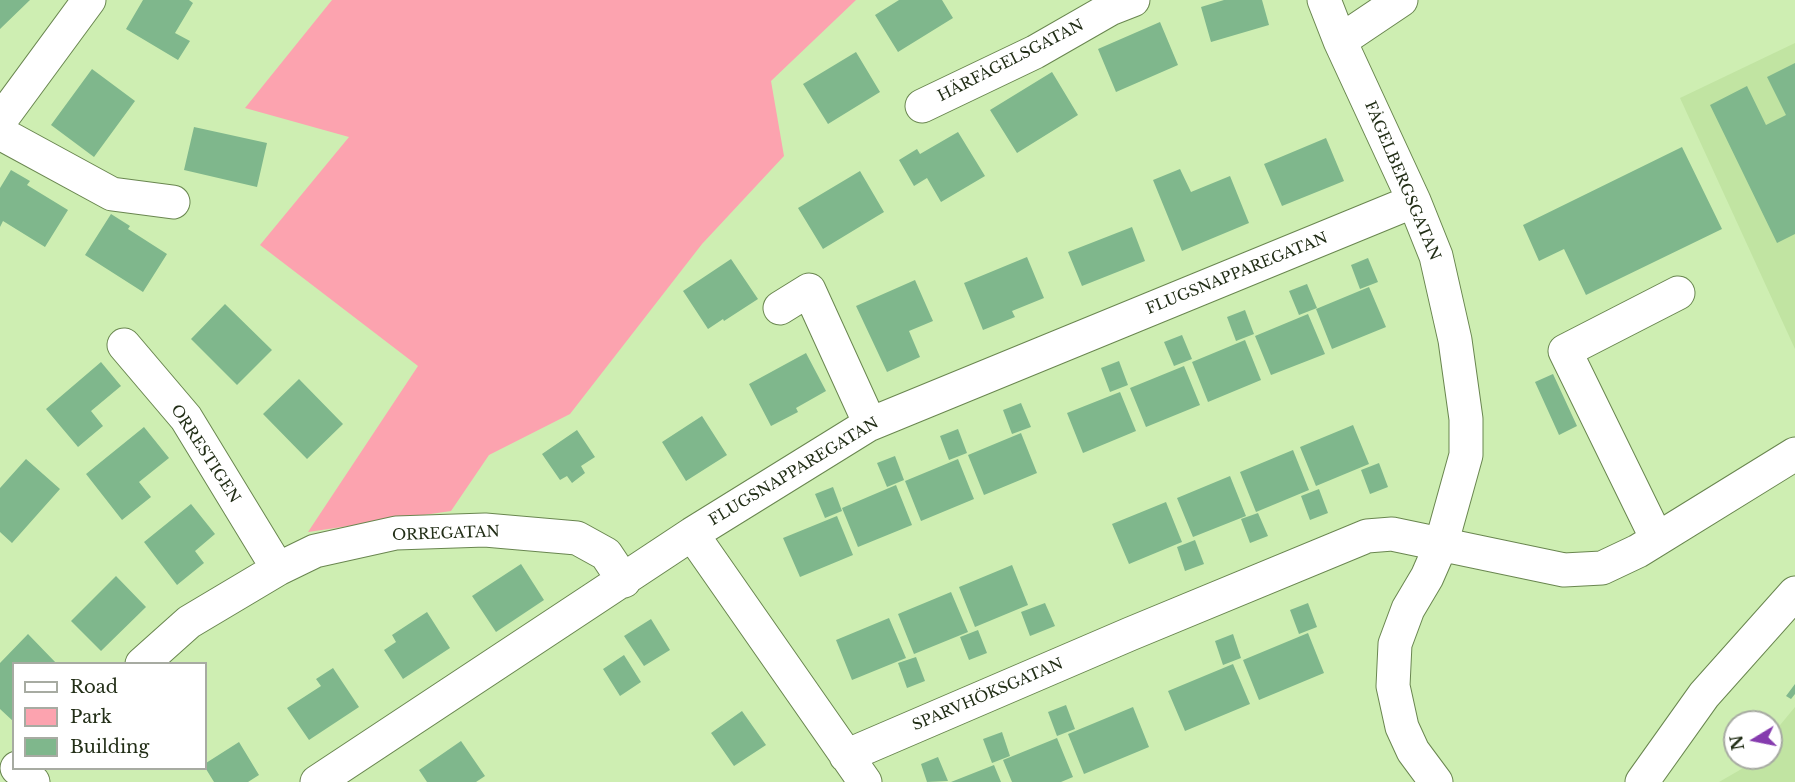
<!DOCTYPE html>
<meta charset="utf-8">
<style>
body{margin:0}
#map{position:relative;width:1795px;height:782px;overflow:hidden;background:#ceeeb2;font-family:"Libre Baskerville",serif}
canvas{display:block}
.legend{position:absolute;left:12px;top:662px;width:195px;height:108px;box-sizing:border-box;background:#fff;border:2px solid #a7aba2;margin:0;padding:8px 10px;list-style:none;font-size:18px;color:#222e17}
.legend li{display:flex;align-items:center;gap:12px;height:30px}
.legend b{width:30px;border:2px solid #a7aba2}
.north{position:absolute;left:1723px;top:710px;width:60px;height:60px;box-sizing:border-box;background:#fff;border:2px solid #a7aba2;border-radius:50%;rotate:260deg;font-size:16px;font-weight:700;line-height:24px;text-align:center;color:#222e17}
.north::after{content:'';display:block;margin:auto;width:21px;height:27px;background:#853bae;clip-path:polygon(50% 0,100% 100%,50% 72%,0 100%)}
</style>
<div id="map">
<canvas width="1795" height="782"></canvas>
<ul class="legend">
<li><b style="height:8px;background:#fff"></b>Road</li>
<li><b style="height:16px;background:#fca3af"></b>Park</li>
<li><b style="height:16px;background:#7fb78c"></b>Building</li>
</ul>
<div class="north">N</div>
</div>
<script>
const c = document.querySelector('canvas').getContext('2d');
c.lineJoin = 'round';
function paint(path, color) {
  c.fillStyle = color;
  c.fill(path, 'evenodd');
}
function strokePath(path, color, width, dash) {
  c.strokeStyle = color;
  c.lineWidth = width;
  c.lineCap = dash ? 'butt' : 'round';
  c.setLineDash(dash || []);
  c.stroke(path);
}
function label(font, color, halo, rows, align = 'center') {
  c.font = font + ' "Libre Baskerville",serif';
  c.lineWidth = 4.5;
  c.setLineDash([]);
  c.textBaseline = 'middle';
  c.strokeStyle = halo;
  c.fillStyle = color;
  for (const [text, x, y, turn = 0] of rows) {
    c.save();
    c.translate(x, y);
    c.rotate((+turn || 0) * Math.PI / 180);
    c.textAlign = isNaN(turn) ? turn : align;
    if (halo) c.strokeText(text, 0, 0);
    c.fillText(text, 0, 0);
    c.restore();
  }
}
paint(new Path2D(`
 M 1795,43 L 1795,349 L 1680,98 Z
 M 1795,707 L 1795,782 L 1719,782 L 1745,767 L 1753,758 L 1771,758 L 1771,736 Z`), '#c1e4a2');
paint(new Path2D(`
 M 332,0 L 856,0 L 771,81 L 784,156 L 702,244 L 570,414 L 489,455 L 451,511 L 308,532 L 418,366 L 260,245 L 349,137 L 245,108 Z`), '#fca3af');
paint(new Path2D(`
 M 0,0 L 30,0 L 0,29 Z
 M 143,0 L 189,0 L 193,3 L 175,33 L 190,41 L 178,60 L 126,29 Z
 M 899,0 L 942,0 L 953,18 L 898,52 L 875,15 Z
 M 1224,0 L 1262,0 L 1269,25 L 1211,42 L 1201,7 Z
 M 1160,22 L 1178,65 L 1116,92 L 1098,49 Z
 M 856,52 L 880,92 L 828,124 L 803,84 Z
 M 1795,63 L 1795,234 L 1777,243 L 1710,105 L 1747,86 L 1766,125 L 1786,115 L 1767,77 Z
 M 92,69 L 135,101 L 94,157 L 51,125 Z
 M 1052,72 L 1078,115 L 1017,153 L 990,110 Z
 M 194,127 L 267,143 L 257,187 L 184,170 Z
 M 958,132 L 985,176 L 941,202 L 927,178 L 914,186 L 899,160 L 917,149 L 920,154 Z
 M 1326,138 L 1344,181 L 1282,206 L 1264,164 Z
 M 1682,147 L 1722,229 L 1586,295 L 1564,249 L 1539,261 L 1523,225 Z
 M 1180,169 L 1191,192 L 1230,176 L 1249,223 L 1182,251 L 1153,180 Z
 M 11,170 L 30,181 L 27,185 L 68,210 L 45,247 L 3,221 L 0,227 L 0,188 Z
 M 860,171 L 884,212 L 823,249 L 798,208 Z
 M 111,214 L 130,226 L 128,229 L 167,254 L 143,292 L 85,255 Z
 M 1132,227 L 1145,261 L 1082,286 L 1068,252 Z
 M 1027,257 L 1044,298 L 1012,311 L 1015,317 L 983,330 L 964,283 Z
 M 1368,258 L 1378,282 L 1360,289 L 1351,265 Z
 M 731,259 L 758,299 L 724,321 L 723,319 L 708,329 L 683,291 Z
 M 915,280 L 933,321 L 909,331 L 920,357 L 887,372 L 856,306 Z
 M 1307,284 L 1317,308 L 1299,315 L 1289,291 Z
 M 1369,287 L 1386,327 L 1332,349 L 1316,309 Z
 M 225,304 L 272,350 L 237,385 L 191,339 Z
 M 1245,310 L 1254,334 L 1236,341 L 1227,317 Z
 M 1308,314 L 1325,354 L 1271,375 L 1255,336 Z
 M 1182,335 L 1192,359 L 1174,366 L 1164,342 Z
 M 1245,340 L 1261,380 L 1208,402 L 1192,362 Z
 M 806,353 L 826,391 L 796,408 L 798,412 L 771,426 L 749,384 Z
 M 1119,361 L 1128,385 L 1110,392 L 1101,368 Z
 M 101,362 L 121,386 L 91,411 L 103,426 L 78,447 L 46,409 Z
 M 1184,366 L 1200,405 L 1146,427 L 1130,388 Z
 M 1553,374 L 1577,426 L 1559,435 L 1535,382 Z
 M 299,379 L 343,424 L 307,459 L 263,414 Z
 M 1120,392 L 1136,431 L 1083,453 L 1067,413 Z
 M 1021,403 L 1031,427 L 1012,434 L 1003,410 Z
 M 702,416 L 727,455 L 686,481 L 662,442 Z
 M 1353,425 L 1369,464 L 1316,486 L 1300,447 Z
 M 144,427 L 169,458 L 139,482 L 151,497 L 122,520 L 86,474 Z
 M 958,429 L 967,453 L 949,460 L 940,436 Z
 M 577,430 L 595,457 L 581,466 L 585,473 L 572,483 L 567,476 L 560,480 L 542,454 Z
 M 1021,433 L 1037,473 L 984,495 L 968,455 Z
 M 1293,450 L 1309,490 L 1256,512 L 1240,472 Z
 M 895,456 L 904,480 L 887,487 L 877,463 Z
 M 26,459 L 60,489 L 12,543 L 0,532 L 0,488 Z
 M 958,459 L 974,499 L 921,521 L 905,481 Z
 M 1379,463 L 1388,487 L 1370,494 L 1361,470 Z
 M 1230,476 L 1246,516 L 1193,537 L 1177,498 Z
 M 896,485 L 912,525 L 858,547 L 842,508 Z
 M 833,487 L 842,511 L 825,518 L 815,494 Z
 M 1319,489 L 1328,513 L 1310,520 L 1301,496 Z
 M 1166,502 L 1182,542 L 1129,564 L 1112,524 Z
 M 191,504 L 215,534 L 195,551 L 204,563 L 177,585 L 144,542 Z
 M 1258,513 L 1268,536 L 1250,543 L 1241,519 Z
 M 837,516 L 853,555 L 800,577 L 783,538 Z
 M 1195,540 L 1204,564 L 1185,571 L 1177,547 Z
 M 521,564 L 544,600 L 496,632 L 472,596 Z
 M 1012,565 L 1028,605 L 975,627 L 959,587 Z
 M 116,576 L 146,607 L 101,651 L 71,621 Z
 M 951,592 L 968,632 L 914,654 L 898,614 Z
 M 1045,603 L 1055,626 L 1030,636 L 1021,612 Z
 M 1308,603 L 1317,627 L 1299,634 L 1290,610 Z
 M 427,612 L 450,648 L 403,679 L 384,650 L 396,642 L 392,635 Z
 M 889,618 L 906,658 L 852,680 L 836,640 Z
 M 651,619 L 670,650 L 644,666 L 624,636 Z
 M 978,630 L 987,653 L 969,660 L 960,637 Z
 M 1308,633 L 1324,673 L 1259,700 L 1243,660 Z
 M 28,634 L 57,664 L 14,664 L 14,722 L 0,709 L 0,663 Z
 M 1233,634 L 1241,658 L 1223,665 L 1215,641 Z
 M 624,655 L 641,682 L 620,696 L 603,669 Z
 M 916,657 L 925,681 L 907,688 L 898,663 Z
 M 1233,664 L 1250,704 L 1185,731 L 1168,691 Z
 M 333,668 L 359,707 L 309,740 L 287,708 L 321,686 L 316,679 Z
 M 1795,684 L 1795,694 L 1791,699 L 1786,696 Z
 M 1066,705 L 1075,729 L 1057,736 L 1048,712 Z
 M 1133,707 L 1149,747 L 1084,774 L 1068,734 Z
 M 742,711 L 766,745 L 734,766 L 711,733 Z
 M 1002,732 L 1010,756 L 992,763 L 983,739 Z
 M 1057,738 L 1073,777 L 1061,782 L 1012,782 L 1003,760 Z
 M 461,741 L 485,776 L 476,782 L 427,782 L 419,770 Z
 M 239,742 L 259,775 L 248,782 L 214,782 L 206,769 L 206,763 Z
 M 938,757 L 948,781 L 927,782 L 921,764 Z
 M 994,765 L 1001,782 L 951,782 Z`), '#7fb78c');
const minor = new Path2D(`
 M 1324,0 L 1340,41 L 1414,201 L 1436,256 L 1455,340 L 1466,419 L 1466,455 L 1441,545 L 1427,577 L 1408,609 L 1395,644 L 1393,686 L 1402,727 L 1413,751 L 1436,782
 M 1340,41 L 1401,0
 M 922,106 L 1035,52 L 1110,9 L 1133,0
 M 0,121 L 89,0
 M 0,133 L 112,194 L 173,202
 M 780,308 L 809,290 L 870,424
 M 124,345 L 186,418 L 278,569
 M 692,534 L 865,782
 M 1657,539 L 1565,351 L 1678,293
 M 142,664 L 189,622 L 278,569 L 315,551 L 396,533 L 485,530 L 577,538 L 606,554 L 624,581
 M 846,756 L 1130,634 L 1367,536 L 1392,534 L 1564,570 L 1602,568 L 1638,551 L 1795,454
 M 17,768 L 33,782
 M 317,782 L 692,534 L 868,425 L 1414,201
 M 1642,782 L 1704,695 L 1795,593`);
strokePath(minor, '#69864f', 35);
strokePath(minor, '#fff', 33);
label('15px', '#222e17', '#fff', [
 ["HÄRFÅGELSGATAN",1011,61,-27],
 ["FÅGELBERGSGATAN",1402,181,67],
 ["FLUGSNAPPAREGATAN",1237,274,-22],
 ["ORRESTIGEN",205,454,57],
 ["FLUGSNAPPAREGATAN",794,472,-31],
 ["ORREGATAN",446,534,-2],
 ["SPARVHÖKSGATAN",988,695,-23]
]);
</script>
